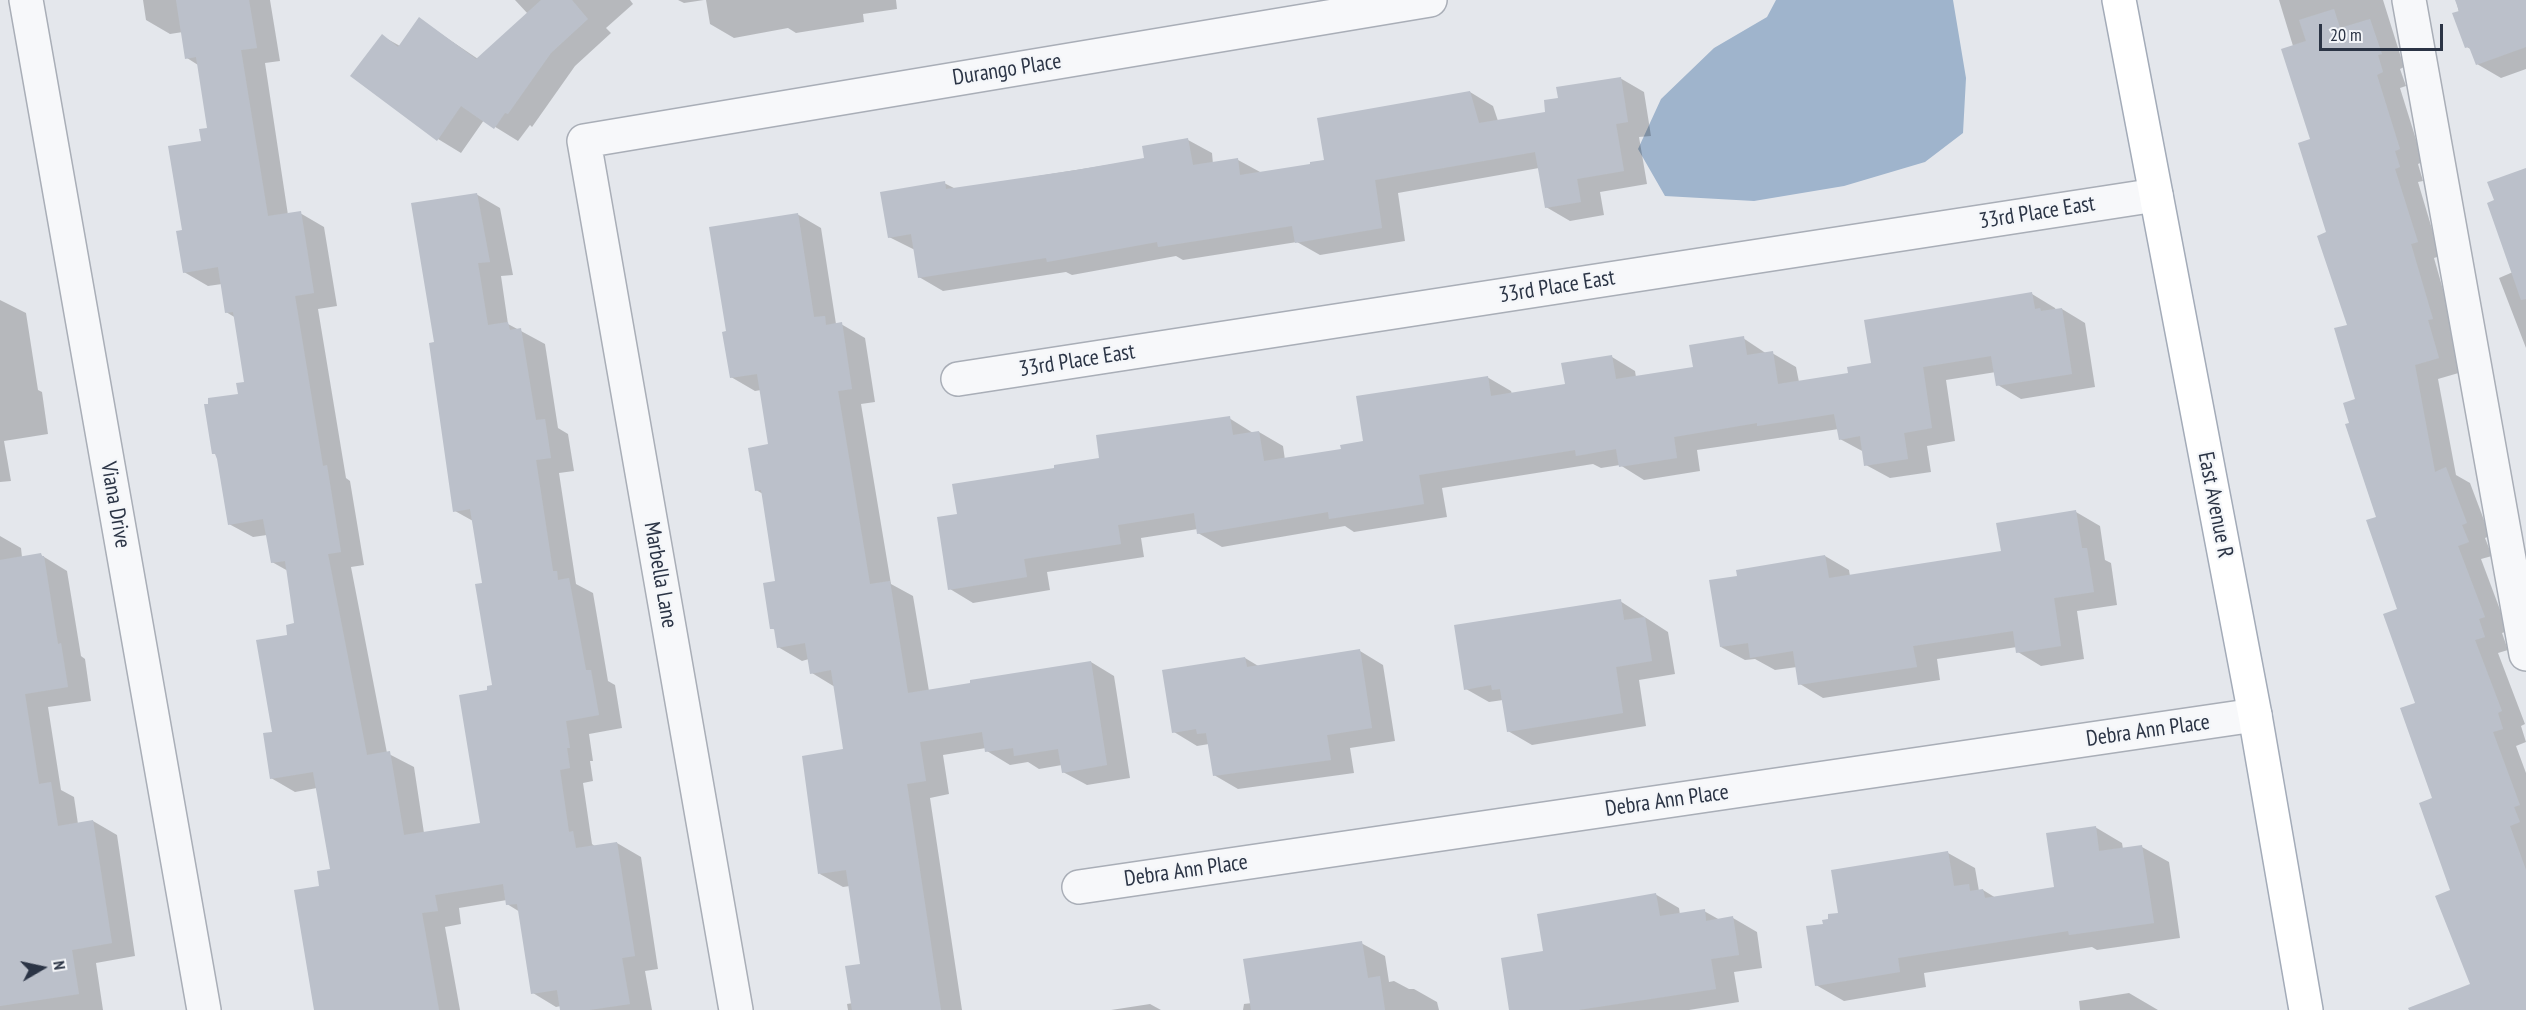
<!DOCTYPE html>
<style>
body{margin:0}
#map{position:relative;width:2526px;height:1010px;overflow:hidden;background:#e4e7ec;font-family:"PT Sans Narrow",sans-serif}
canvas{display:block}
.north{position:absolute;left:12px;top:938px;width:60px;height:60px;-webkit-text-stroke:4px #f4f6f9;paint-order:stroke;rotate:81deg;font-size:16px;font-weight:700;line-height:24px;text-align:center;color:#2b3445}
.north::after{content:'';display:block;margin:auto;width:21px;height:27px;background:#2b3445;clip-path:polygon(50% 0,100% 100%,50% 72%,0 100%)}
.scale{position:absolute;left:2319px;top:24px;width:124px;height:27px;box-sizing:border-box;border:3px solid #2b3445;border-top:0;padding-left:8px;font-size:18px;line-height:21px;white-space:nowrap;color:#2b3445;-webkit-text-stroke:4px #f4f6f9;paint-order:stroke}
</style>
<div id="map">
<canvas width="2526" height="1010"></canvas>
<div class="north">N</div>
<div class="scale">20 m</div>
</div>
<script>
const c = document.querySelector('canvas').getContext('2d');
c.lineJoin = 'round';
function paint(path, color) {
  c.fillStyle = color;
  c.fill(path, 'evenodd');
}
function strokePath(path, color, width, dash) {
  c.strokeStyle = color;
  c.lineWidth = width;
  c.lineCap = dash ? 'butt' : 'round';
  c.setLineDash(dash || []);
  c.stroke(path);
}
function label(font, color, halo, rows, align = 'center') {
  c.font = font + ' "PT Sans Narrow",sans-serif';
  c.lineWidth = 4.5;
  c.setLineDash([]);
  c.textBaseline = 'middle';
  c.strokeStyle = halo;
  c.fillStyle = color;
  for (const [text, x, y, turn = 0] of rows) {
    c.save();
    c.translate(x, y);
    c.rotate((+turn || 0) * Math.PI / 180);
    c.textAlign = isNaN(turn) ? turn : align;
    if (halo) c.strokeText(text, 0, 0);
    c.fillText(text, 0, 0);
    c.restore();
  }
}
paint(new Path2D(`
 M 1776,0 L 1953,0 L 1966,78 L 1963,133 L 1925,162 L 1844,186 L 1754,201 L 1665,196 L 1638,149 L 1661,99 L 1714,48 L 1767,17 Z`), '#9fb4cc');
paint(new Path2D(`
 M 143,0 L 270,0 L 280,61 L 265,63 L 288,215 L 300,213 L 324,227 L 337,306 L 318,309 L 346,478 L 350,481 L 364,565 L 351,567 L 387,753 L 414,767 L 424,833 L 481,824 L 489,691 L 494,686 L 483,584 L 473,521 L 455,511 L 436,343 L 476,194 L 500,208 L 513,275 L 501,276 L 508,324 L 545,344 L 558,428 L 568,434 L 574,471 L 559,473 L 576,584 L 593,593 L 608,681 L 615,685 L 622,728 L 589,734 L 593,761 L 590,761 L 593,781 L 583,783 L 592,844 L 596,847 L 617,843 L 641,857 L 658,969 L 645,971 L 652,1010 L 561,1010 L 561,1006 L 556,1007 L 533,993 L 520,912 L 507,904 L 507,900 L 459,908 L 461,924 L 445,927 L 460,1010 L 317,1010 L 321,887 L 332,870 L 317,788 L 295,792 L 271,778 L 274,733 L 289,636 L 296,624 L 288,571 L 272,562 L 267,535 L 253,537 L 229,524 L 239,395 L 246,383 L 236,318 L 226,312 L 222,284 L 208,286 L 184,272 L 183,231 L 203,142 L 209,129 L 198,65 L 187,58 L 183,32 L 170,34 L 146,20 Z
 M 515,0 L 630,0 L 633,4 L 606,28 L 611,33 L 575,66 L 532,127 L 530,125 L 518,141 L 484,120 L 461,153 L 438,139 L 382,36 L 400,46 L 419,19 L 478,59 L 528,14 Z
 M 678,0 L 704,0 L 684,3 Z
 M 706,0 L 896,0 L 897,9 L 863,14 L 864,22 L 796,33 L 788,28 L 734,38 L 710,24 Z
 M 2279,0 L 2383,0 L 2404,67 L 2400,69 L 2406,86 L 2400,88 L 2423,162 L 2418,164 L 2423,181 L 2418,182 L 2440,256 L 2434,258 L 2455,332 L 2451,333 L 2462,372 L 2438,379 L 2456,475 L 2470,483 L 2490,536 L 2485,538 L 2492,556 L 2481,559 L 2508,631 L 2502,633 L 2508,650 L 2498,653 L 2525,724 L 2521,726 L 2526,742 L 2516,746 L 2526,773 L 2526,1010 L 2463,1010 L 2472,985 L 2399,610 L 2377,518 L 2357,400 L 2349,326 L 2328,233 L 2293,46 Z
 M 2456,0 L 2526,0 L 2526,69 L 2501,78 L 2477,64 L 2472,50 L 2467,47 Z
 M 1620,78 L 1644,92 L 1651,136 L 1639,137 L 1647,184 L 1600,192 L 1604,215 L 1570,221 L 1546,207 L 1539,168 L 1398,193 L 1405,241 L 1320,255 L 1297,242 L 1183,260 L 1176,256 L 1072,275 L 1066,272 L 943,291 L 919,277 L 915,250 L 889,237 L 944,183 L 956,189 L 1145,159 L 1188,140 L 1212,153 L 1213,164 L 1238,160 L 1262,173 L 1312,165 L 1325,161 L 1470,92 L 1493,106 L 1498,121 L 1547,114 L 1560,99 Z
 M 2526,170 L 2526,348 L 2499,278 L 2513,272 L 2496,201 Z
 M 797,214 L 821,228 L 836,324 L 841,324 L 865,338 L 875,402 L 861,404 L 891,584 L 913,596 L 929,691 L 1091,662 L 1114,676 L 1130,778 L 1087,785 L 1063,772 L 1062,765 L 1039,769 L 1028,762 L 1010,765 L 987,751 L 986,748 L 943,755 L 949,794 L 930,798 L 962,1010 L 848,1010 L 847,1004 L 853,1003 L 862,965 L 850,886 L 843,887 L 820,874 L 845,750 L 835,687 L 812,673 L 809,659 L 802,661 L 778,647 L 775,630 L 772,628 L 777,583 L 763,494 L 756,490 L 770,445 L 761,390 L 755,391 L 731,377 L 728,333 Z
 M 2032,294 L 2055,308 L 2056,310 L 2062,309 L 2085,323 L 2095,387 L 2021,399 L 1998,385 L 1996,372 L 1946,380 L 1955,441 L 1927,446 L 1931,472 L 1890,478 L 1866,465 L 1864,452 L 1840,439 L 1839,429 L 1697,450 L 1700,471 L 1644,480 L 1620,465 L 1601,468 L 1593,464 L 1442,488 L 1447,517 L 1354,532 L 1345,526 L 1222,547 L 1198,533 L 1198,529 L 1141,538 L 1144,557 L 1047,572 L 1050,590 L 973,603 L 950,589 L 959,515 L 1056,469 L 1101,459 L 1229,418 L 1253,433 L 1259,432 L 1283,446 L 1285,460 L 1342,451 L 1365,442 L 1487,377 L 1511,391 L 1512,394 L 1566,386 L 1612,357 L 1635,371 L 1636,377 L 1694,368 L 1743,338 L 1767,354 L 1772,353 L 1796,367 L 1799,382 L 1849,374 Z
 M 0,300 L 26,313 L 38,390 L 42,392 L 48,434 L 4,441 L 11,481 L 0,482 Z
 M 2076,512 L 2100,526 L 2105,560 L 2111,563 L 2117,605 L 2077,611 L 2084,659 L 2041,666 L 2018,652 L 2017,647 L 1937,659 L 1940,680 L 1823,698 L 1800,684 L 1797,667 L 1775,670 L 1755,659 L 1745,660 L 1721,647 L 1738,577 L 1825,556 L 1849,570 L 1850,576 L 2002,552 Z
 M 0,536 L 21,548 L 22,557 L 41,555 L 67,571 L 81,656 L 85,659 L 91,701 L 48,707 L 61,790 L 74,797 L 78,824 L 93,821 L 117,835 L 135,956 L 96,963 L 103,1010 L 0,1010 Z
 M 1620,601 L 1668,632 L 1675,674 L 1639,680 L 1646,726 L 1532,745 L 1508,731 L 1503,700 L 1489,702 L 1466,689 Z
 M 1360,651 L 1383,665 L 1395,741 L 1350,748 L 1354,773 L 1238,789 L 1214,775 L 1209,744 L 1197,746 L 1174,732 L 1245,658 L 1260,667 Z
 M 2095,827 L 2122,843 L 2123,849 L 2142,847 L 2169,862 L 2180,938 L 2097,950 L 2092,947 L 1924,973 L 1926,987 L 1844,1001 L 1816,985 L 1824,925 L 1839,914 L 1948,853 L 1975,868 L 1979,891 L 1983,890 L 1996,898 L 2056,888 Z
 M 1655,894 L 1679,908 L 1680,915 L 1704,911 L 1720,920 L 1733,918 L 1757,932 L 1762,968 L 1734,972 L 1739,1002 L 1689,1010 L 1510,1010 L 1545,952 Z
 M 1361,943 L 1385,956 L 1389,982 L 1394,981 L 1409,989 L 1414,989 L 1437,1002 L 1439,1010 L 1243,1010 L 1244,1004 L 1252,1003 Z
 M 2129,993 L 2158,1010 L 2080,1010 L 2079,1001 Z
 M 1150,1004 L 1161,1010 L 1111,1010 Z`), '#0003');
paint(new Path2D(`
 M 176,0 L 249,0 L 257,48 L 241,50 L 268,216 L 301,211 L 314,293 L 295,296 L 323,466 L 327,465 L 341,552 L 328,554 L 367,755 L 390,751 L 404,835 L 480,823 L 459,695 L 487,690 L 487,686 L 492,685 L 475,584 L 482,583 L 470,509 L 453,512 L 429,343 L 434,342 L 411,203 L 477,193 L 490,262 L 478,263 L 488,325 L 508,322 L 510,330 L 521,328 L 536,420 L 545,419 L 551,458 L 536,460 L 553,571 L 557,571 L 558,580 L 569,578 L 586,670 L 591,670 L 599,715 L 566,721 L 570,748 L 567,748 L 570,768 L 560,770 L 569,832 L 573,831 L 576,848 L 617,842 L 635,956 L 622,958 L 630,1004 L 589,1010 L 560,1010 L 557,990 L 531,994 L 517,904 L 506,905 L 503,884 L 435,895 L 438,911 L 422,913 L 439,1010 L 314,1010 L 294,890 L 319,886 L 317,871 L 330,869 L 313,772 L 270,779 L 263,733 L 272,732 L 256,640 L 287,635 L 286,625 L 294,623 L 285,561 L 271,563 L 263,519 L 228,525 L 217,459 L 215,454 L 212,454 L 204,404 L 208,404 L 208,398 L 238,394 L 236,383 L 244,382 L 233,312 L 225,313 L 218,267 L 183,273 L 176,231 L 182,230 L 168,146 L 201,141 L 199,129 L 207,128 L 196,57 L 185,59 Z
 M 541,0 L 572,0 L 588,19 L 551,53 L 508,114 L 505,113 L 494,129 L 461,106 L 437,141 L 350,76 L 382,34 L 398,47 L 419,17 L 476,59 Z
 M 2455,0 L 2526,0 L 2526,47 L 2476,65 L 2469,47 L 2465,48 L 2452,13 L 2459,11 Z
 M 2334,9 L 2340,28 L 2370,19 L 2382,54 L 2378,55 L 2383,72 L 2377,75 L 2400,149 L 2395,151 L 2400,167 L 2395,169 L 2418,242 L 2411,244 L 2433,319 L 2428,320 L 2439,358 L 2415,365 L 2435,472 L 2446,467 L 2467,523 L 2462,525 L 2469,542 L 2458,546 L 2485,617 L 2479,619 L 2485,637 L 2475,640 L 2502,711 L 2498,713 L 2503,729 L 2493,732 L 2520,805 L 2514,807 L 2520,822 L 2510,826 L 2526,870 L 2526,1010 L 2409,1010 L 2408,1008 L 2470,984 L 2435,896 L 2450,890 L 2419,803 L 2432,798 L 2400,708 L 2415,703 L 2383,614 L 2397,609 L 2366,520 L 2376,517 L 2345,424 L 2349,423 L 2343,403 L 2355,399 L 2334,328 L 2347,325 L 2317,236 L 2326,232 L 2298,143 L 2310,139 L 2281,49 L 2306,41 L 2299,20 Z
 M 1621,77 L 1628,122 L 1616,124 L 1624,171 L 1577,179 L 1581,202 L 1545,208 L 1535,152 L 1375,180 L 1382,228 L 1295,243 L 1292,226 L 1158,247 L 1157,242 L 1047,262 L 1046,258 L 918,278 L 911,234 L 888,238 L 880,192 L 945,181 L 946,189 L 1076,170 L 1144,158 L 1142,146 L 1188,138 L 1193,165 L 1238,158 L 1240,175 L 1310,164 L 1310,162 L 1324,160 L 1317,118 L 1470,91 L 1479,123 L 1545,112 L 1544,100 L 1558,98 L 1556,87 Z
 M 2526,168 L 2526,299 L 2521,300 L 2487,203 L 2494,200 L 2487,182 Z
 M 798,213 L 814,317 L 825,316 L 826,325 L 842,322 L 852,389 L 838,391 L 870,584 L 890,581 L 908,693 L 970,683 L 970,680 L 1091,661 L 1107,765 L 1062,773 L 1058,749 L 1014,756 L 1013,748 L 985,752 L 982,732 L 920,742 L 926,781 L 907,784 L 941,1010 L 852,1010 L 845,966 L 860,964 L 846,870 L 818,874 L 802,756 L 843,749 L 831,670 L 810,674 L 805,643 L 777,648 L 774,629 L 770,629 L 763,583 L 775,581 L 761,490 L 755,491 L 748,448 L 768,444 L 757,374 L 730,378 L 722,332 L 726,331 L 709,227 Z
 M 2032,292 L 2035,309 L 2040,308 L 2041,311 L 2062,308 L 2072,374 L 1996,386 L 1991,356 L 1923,367 L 1932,428 L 1904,433 L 1908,459 L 1864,466 L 1860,436 L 1839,440 L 1834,414 L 1757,426 L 1757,423 L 1674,437 L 1677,458 L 1619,467 L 1616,449 L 1576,456 L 1575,450 L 1419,475 L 1424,504 L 1329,519 L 1328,512 L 1197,534 L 1194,513 L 1118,525 L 1121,544 L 1024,559 L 1027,577 L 948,590 L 937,517 L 957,514 L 952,484 L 1054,468 L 1054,465 L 1099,458 L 1096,435 L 1230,416 L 1233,435 L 1259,431 L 1264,461 L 1341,449 L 1340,445 L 1363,441 L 1356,396 L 1488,376 L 1491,396 L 1565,384 L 1561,363 L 1612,355 L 1616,379 L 1693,367 L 1689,345 L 1744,336 L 1747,355 L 1773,351 L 1778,384 L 1848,373 L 1847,367 L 1871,363 L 1864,320 Z
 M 2076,510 L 2082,548 L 2087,548 L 2094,592 L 2054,598 L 2061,646 L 2016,653 L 2013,631 L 1913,646 L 1917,667 L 1798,685 L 1793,651 L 1750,658 L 1748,643 L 1720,647 L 1709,580 L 1737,576 L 1736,570 L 1825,555 L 1829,578 L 2001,551 L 1996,523 Z
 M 41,553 L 42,556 L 44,556 L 58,644 L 61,643 L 68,687 L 25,694 L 39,784 L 51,782 L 58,826 L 93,820 L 112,943 L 72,950 L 79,994 L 0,1006 L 0,560 Z
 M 1621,599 L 1624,620 L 1645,617 L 1652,661 L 1616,667 L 1623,713 L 1507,732 L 1500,689 L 1492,690 L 1491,685 L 1464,690 L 1454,625 Z
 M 1360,649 L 1372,728 L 1327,735 L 1331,760 L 1213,776 L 1206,733 L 1197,734 L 1196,729 L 1172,733 L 1162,670 L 1245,657 L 1247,667 Z
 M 2096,826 L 2099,851 L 2142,845 L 2154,923 L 2069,935 L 2068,931 L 1898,958 L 1900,972 L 1815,986 L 1806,926 L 1823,924 L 1822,920 L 1828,919 L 1828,914 L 1838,913 L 1831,870 L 1948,851 L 1954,886 L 1969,884 L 1970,891 L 1983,889 L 1985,898 L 2054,887 L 2046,833 Z
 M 1656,893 L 1660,916 L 1705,909 L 1706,921 L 1733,916 L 1739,955 L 1711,959 L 1716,989 L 1578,1010 L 1509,1010 L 1501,958 L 1543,951 L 1537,914 Z
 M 1362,941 L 1368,978 L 1380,976 L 1385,1010 L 1251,1010 L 1243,959 Z`), '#bbc0ca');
const minor = new Path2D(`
 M 26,0 L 204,1010
 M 2409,0 L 2526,654
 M 958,379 L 2156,195
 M 1079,887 L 2255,715
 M 736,1010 L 584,141 L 1430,0`);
const major = new Path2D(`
 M 2119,0 L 2255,715 L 2306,1010`);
strokePath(minor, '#a9aeb7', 36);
strokePath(major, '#a3abb8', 36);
strokePath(minor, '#f7f8fa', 33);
strokePath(major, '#fff', 33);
label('22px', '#2b3445', '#f4f6f9', [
 ["Durango Place",1007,70,-9],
 ["33rd Place East",2037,213,-9],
 ["33rd Place East",1557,287,-9],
 ["33rd Place East",1077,361,-9],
 ["Viana Drive",115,505,80],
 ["East Avenue R",2215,505,79],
 ["Marbella Lane",660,575,80],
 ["Debra Ann Place",2148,731,-8],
 ["Debra Ann Place",1667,801,-8],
 ["Debra Ann Place",1186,871,-8]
]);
</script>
